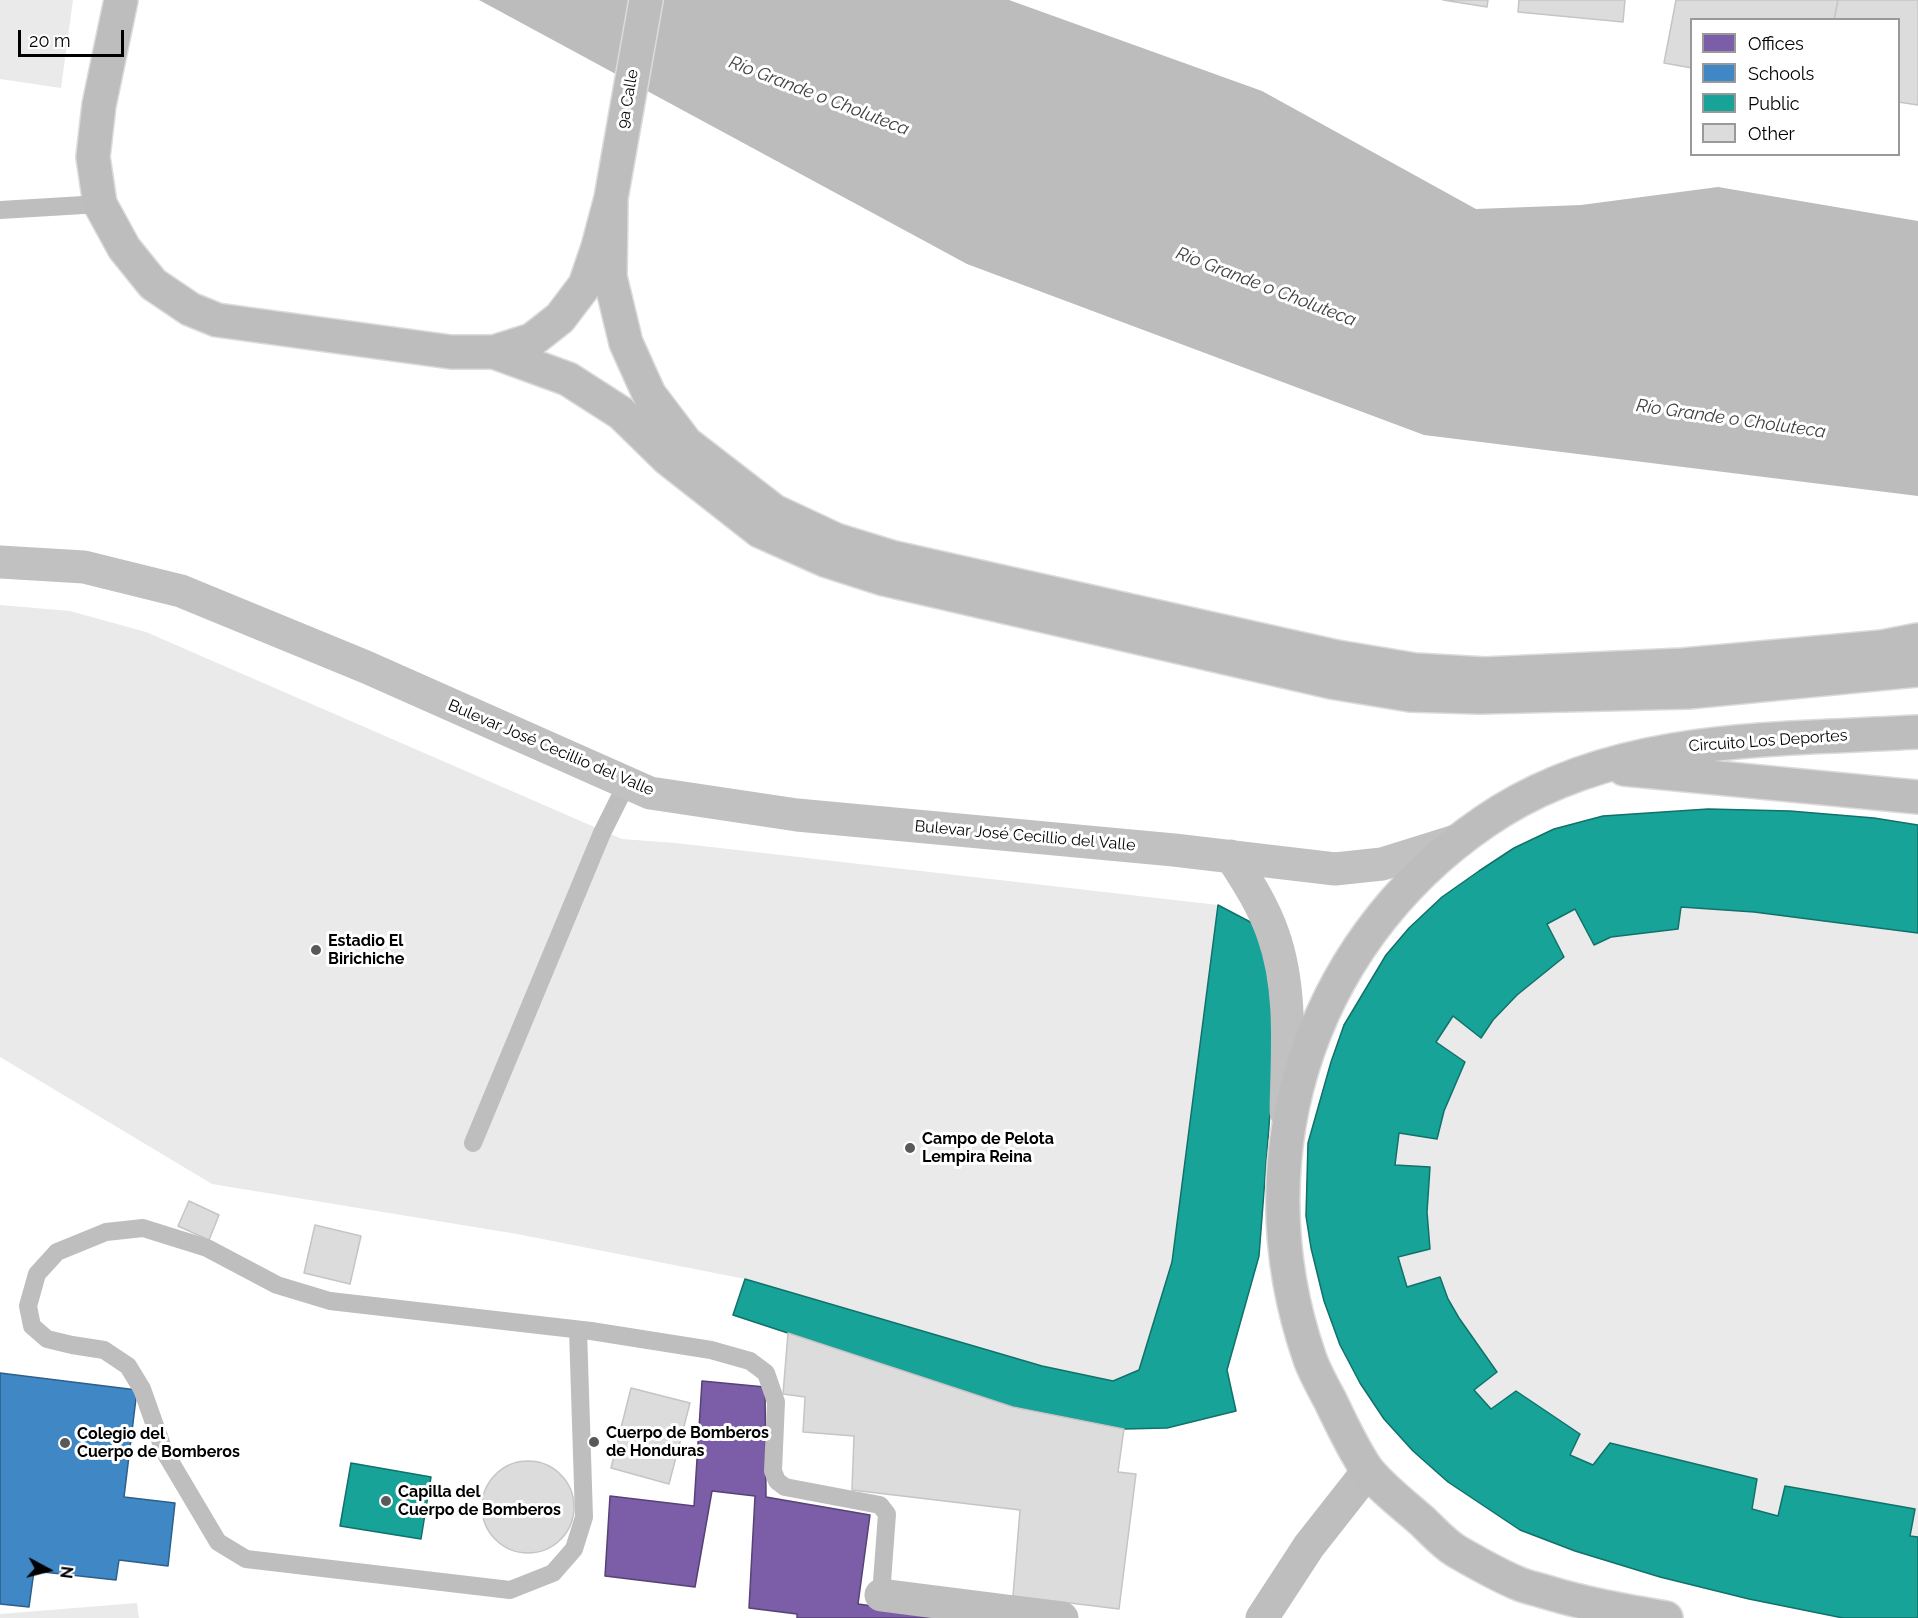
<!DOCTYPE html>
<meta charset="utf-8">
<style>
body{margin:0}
#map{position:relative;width:1918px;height:1618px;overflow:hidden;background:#fff;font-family:Raleway,sans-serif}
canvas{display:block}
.legend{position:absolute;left:1690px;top:18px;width:210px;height:138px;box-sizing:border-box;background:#fff;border:2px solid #999;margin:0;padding:8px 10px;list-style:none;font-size:18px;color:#000}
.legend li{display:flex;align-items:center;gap:12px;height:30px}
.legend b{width:30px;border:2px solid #999}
.north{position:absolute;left:18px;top:1540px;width:60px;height:60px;-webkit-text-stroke:4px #fff;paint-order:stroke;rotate:97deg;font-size:16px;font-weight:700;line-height:24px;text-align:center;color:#000}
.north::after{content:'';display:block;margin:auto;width:21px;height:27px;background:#000;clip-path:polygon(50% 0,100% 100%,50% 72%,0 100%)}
.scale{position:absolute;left:18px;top:30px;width:106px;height:27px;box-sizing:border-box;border:3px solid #000;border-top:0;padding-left:8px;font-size:18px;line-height:21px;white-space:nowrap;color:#000;-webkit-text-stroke:4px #fff;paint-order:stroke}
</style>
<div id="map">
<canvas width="1918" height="1618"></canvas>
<ul class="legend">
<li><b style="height:16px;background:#7b5ea7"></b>Offices</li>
<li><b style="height:16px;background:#3f88c5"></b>Schools</li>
<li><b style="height:16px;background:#17a398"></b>Public</li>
<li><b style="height:16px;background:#dcdcdc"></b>Other</li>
</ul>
<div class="north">N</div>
<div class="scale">20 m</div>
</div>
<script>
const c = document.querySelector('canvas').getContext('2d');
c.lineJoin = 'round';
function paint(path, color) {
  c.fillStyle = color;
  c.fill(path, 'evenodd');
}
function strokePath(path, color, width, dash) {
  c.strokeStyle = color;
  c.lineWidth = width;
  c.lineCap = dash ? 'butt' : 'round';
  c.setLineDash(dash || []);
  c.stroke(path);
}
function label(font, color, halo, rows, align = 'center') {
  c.font = font + ' Raleway,sans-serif';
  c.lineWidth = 6;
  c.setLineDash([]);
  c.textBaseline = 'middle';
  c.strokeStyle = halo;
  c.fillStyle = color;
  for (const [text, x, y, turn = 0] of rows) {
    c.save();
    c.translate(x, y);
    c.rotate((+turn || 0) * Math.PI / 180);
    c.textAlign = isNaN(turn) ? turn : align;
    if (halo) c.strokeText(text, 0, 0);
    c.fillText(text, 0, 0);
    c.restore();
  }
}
paint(new Path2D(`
 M 0,0 L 73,0 L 61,88 L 0,79 Z
 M 0,605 L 70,611 L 146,632 L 622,839 L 676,843 L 1218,905 L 1256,925 L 1274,1061 L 1259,1256 L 1227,1370 L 1236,1411 L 1167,1428 L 1124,1429 L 733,1315 L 745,1279 L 517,1234 L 212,1184 L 0,1057 Z
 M 1708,809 C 1778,811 1848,814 1918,825 L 1918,1618 L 1843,1618 L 1749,1599 L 1520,1530 L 1448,1482 L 1413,1451 L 1384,1419 L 1360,1383 L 1340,1345 L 1324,1301 L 1311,1248 L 1306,1216 L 1308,1143 L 1331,1062 L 1344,1025 L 1386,955 L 1409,928 L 1442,897 L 1479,871 L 1514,848 L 1554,829 L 1603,816 Z
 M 137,1603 L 139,1618 L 0,1618 L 0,1614 Z`), '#eaeaea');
paint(new Path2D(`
 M 479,0 L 1009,0 L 1262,91 L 1476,209 L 1581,205 L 1718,187 L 1918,221 L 1918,496 L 1424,435 L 967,264 Z`), '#bcbcbc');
const offices = new Path2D(`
 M 702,1381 L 765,1387 L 766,1497 L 870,1515 L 858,1604 L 958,1618 L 797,1618 L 797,1614 L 749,1608 L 755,1496 L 712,1491 L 695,1587 L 605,1576 L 610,1496 L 694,1506 Z`);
paint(offices, '#7b5ea7');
strokePath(offices, '#564275', 1.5);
const schools = new Path2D(`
 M 0,1373 L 137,1390 L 124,1497 L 175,1503 L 168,1566 L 119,1560 L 116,1580 L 34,1571 L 29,1607 L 0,1604 Z`);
paint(schools, '#3f88c5');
strokePath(schools, '#2c5f8a', 1.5);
const public = new Path2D(`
 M 1708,809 L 1790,811 L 1874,818 L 1918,825 L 1918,933 L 1754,912 L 1681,907 L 1678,929 L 1611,937 L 1594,945 L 1575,909 L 1547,924 L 1564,957 L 1517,995 L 1493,1020 L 1481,1038 L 1453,1016 L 1436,1042 L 1465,1062 L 1444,1111 L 1437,1139 L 1399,1133 L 1395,1165 L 1430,1167 L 1427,1212 L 1430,1249 L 1398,1257 L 1407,1287 L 1440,1277 L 1448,1299 L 1459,1318 L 1497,1372 L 1474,1390 L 1491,1409 L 1516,1391 L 1580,1434 L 1570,1455 L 1593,1465 L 1610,1443 L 1757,1479 L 1752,1509 L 1778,1516 L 1785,1486 L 1915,1509 L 1910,1536 L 1918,1537 L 1918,1618 L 1843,1618 L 1749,1599 L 1660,1577 L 1575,1551 L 1520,1530 L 1448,1482 L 1413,1451 L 1384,1419 L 1360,1383 L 1340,1345 L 1324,1301 L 1311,1248 L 1306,1216 L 1308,1143 L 1331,1062 L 1344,1025 L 1386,955 L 1409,928 L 1442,897 L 1479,871 L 1514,848 L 1554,829 L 1603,816 Z
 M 1218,905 L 1256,925 L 1272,962 L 1274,1061 L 1259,1256 L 1227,1370 L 1236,1411 L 1167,1428 L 1124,1429 L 1013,1407 L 733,1315 L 745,1279 L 1042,1366 L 1113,1381 L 1139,1370 L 1172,1262 Z
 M 351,1463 L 431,1477 L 421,1539 L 340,1526 Z`);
paint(public, '#17a398');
strokePath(public, '#10726a', 1.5);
const building = new Path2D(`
 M 1443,0 L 1488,0 L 1487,7 Z
 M 1519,0 L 1625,0 L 1623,22 L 1518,12 Z
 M 1676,0 L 1838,0 L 1834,20 L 1692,20 L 1692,68 L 1664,63 Z
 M 1838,0 L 1918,0 L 1918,105 L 1898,102 L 1898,20 L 1834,20 Z
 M 189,1201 L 219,1215 L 209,1240 L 178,1226 Z
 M 315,1225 L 361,1236 L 350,1284 L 304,1273 Z
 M 788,1333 L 1013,1407 L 1124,1429 L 1118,1472 L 1136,1474 L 1119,1609 L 1013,1596 L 1020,1510 L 852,1490 L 854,1436 L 803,1432 L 805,1397 L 783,1394 Z
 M 631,1388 L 690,1403 L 669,1484 L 611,1468 Z
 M482 1507a46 46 0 1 1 92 0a46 46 0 1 1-92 0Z`);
paint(building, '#dcdcdc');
strokePath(building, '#c5c5c5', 1.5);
const primary = new Path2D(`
 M 121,0 L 99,105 L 93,157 L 100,204 L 124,248 L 153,284 L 190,309 L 217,320 L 451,352 L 494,352 L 532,340 L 560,318 L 585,285 L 598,247 L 611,198 L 646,0
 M 611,198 L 610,277 L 626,343 L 649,394 L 686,443 L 774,511 L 836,540 L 891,557 L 1337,657 L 1415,670 L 1485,674 L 1683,665 L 1882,647 L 1918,640
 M 494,352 L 568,379 L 621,413 L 667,458 L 760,531 L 825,560 L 884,579 L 1331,682 L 1410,695 L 1480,697 L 1688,692 L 1918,670
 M 1624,769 L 1918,797
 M 1666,1618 C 1625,1611 1585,1604 1546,1592 C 1536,1589 1526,1587 1517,1583 C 1496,1574 1475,1562 1456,1551 C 1443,1543 1432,1530 1421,1520 C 1404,1505 1379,1486 1366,1468 C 1352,1447 1341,1423 1330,1400 C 1323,1387 1315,1373 1310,1359 C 1237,1151 1314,928 1501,811 C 1626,734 1777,740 1918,732`);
strokePath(primary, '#dbdbdb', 36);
strokePath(new Path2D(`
 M 0,210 L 100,204
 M 473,1143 L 602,833 L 627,783
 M 578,1330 L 584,1517 L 574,1549 L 553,1573 L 510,1590 L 246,1559 L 218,1542 L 164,1451 L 142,1389 L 128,1366 L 104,1350 L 72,1345 L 47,1339 L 32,1326 L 28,1306 L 37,1274 L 57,1252 L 106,1232 L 143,1228 L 207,1248 L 277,1285 L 330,1301 L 591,1331 L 711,1350 L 750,1361 L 766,1373 L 776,1402 L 773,1471 L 777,1481 L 785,1487 L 880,1505 L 887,1514 L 881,1595`), '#bebebe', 18);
strokePath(new Path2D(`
 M 881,1595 L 1062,1618
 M 1262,1618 L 1309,1546 L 1368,1471`), '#bebebe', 33);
strokePath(new Path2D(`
 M 0,562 L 84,567 L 181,591 L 366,667 L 650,793 L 797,815 L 1174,850 L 1335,869 L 1382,864 L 1459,840
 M 1231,856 C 1247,881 1263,905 1273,934 C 1293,990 1287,1054 1286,1112`), '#c1c1c1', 33);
strokePath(primary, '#bdbdbd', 33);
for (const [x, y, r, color] of [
 [316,950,6,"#595959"],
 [910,1148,6,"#595959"],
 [594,1442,6,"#595959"],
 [65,1443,6,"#595959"],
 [386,1501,6,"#595959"]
]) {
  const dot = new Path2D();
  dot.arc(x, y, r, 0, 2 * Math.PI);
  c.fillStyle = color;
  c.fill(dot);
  strokePath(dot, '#fff', 2);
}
label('16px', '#000', '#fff', [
 ["9a Calle",628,99,-80],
 ["Circuito Los Deportes",1768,741,-4],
 ["Bulevar José Cecillio del Valle",551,748,23],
 ["Bulevar José Cecillio del Valle",1025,836,5]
]);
label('bold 16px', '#000', '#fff', [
 ["Estadio El",328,941],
 ["Birichiche",328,959],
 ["Campo de Pelota",922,1139],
 ["Lempira Reina",922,1157],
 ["Cuerpo de Bomberos",606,1433],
 ["de Honduras",606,1451],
 ["Colegio del",77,1434],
 ["Cuerpo de Bomberos",77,1452],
 ["Capilla del",398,1492],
 ["Cuerpo de Bomberos",398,1510]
], 'left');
label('italic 18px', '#404040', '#fff', [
 ["Río Grande o Choluteca",819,96,21],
 ["Río Grande o Choluteca",1266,287,21],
 ["Río Grande o Choluteca",1731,419,8]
]);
</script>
